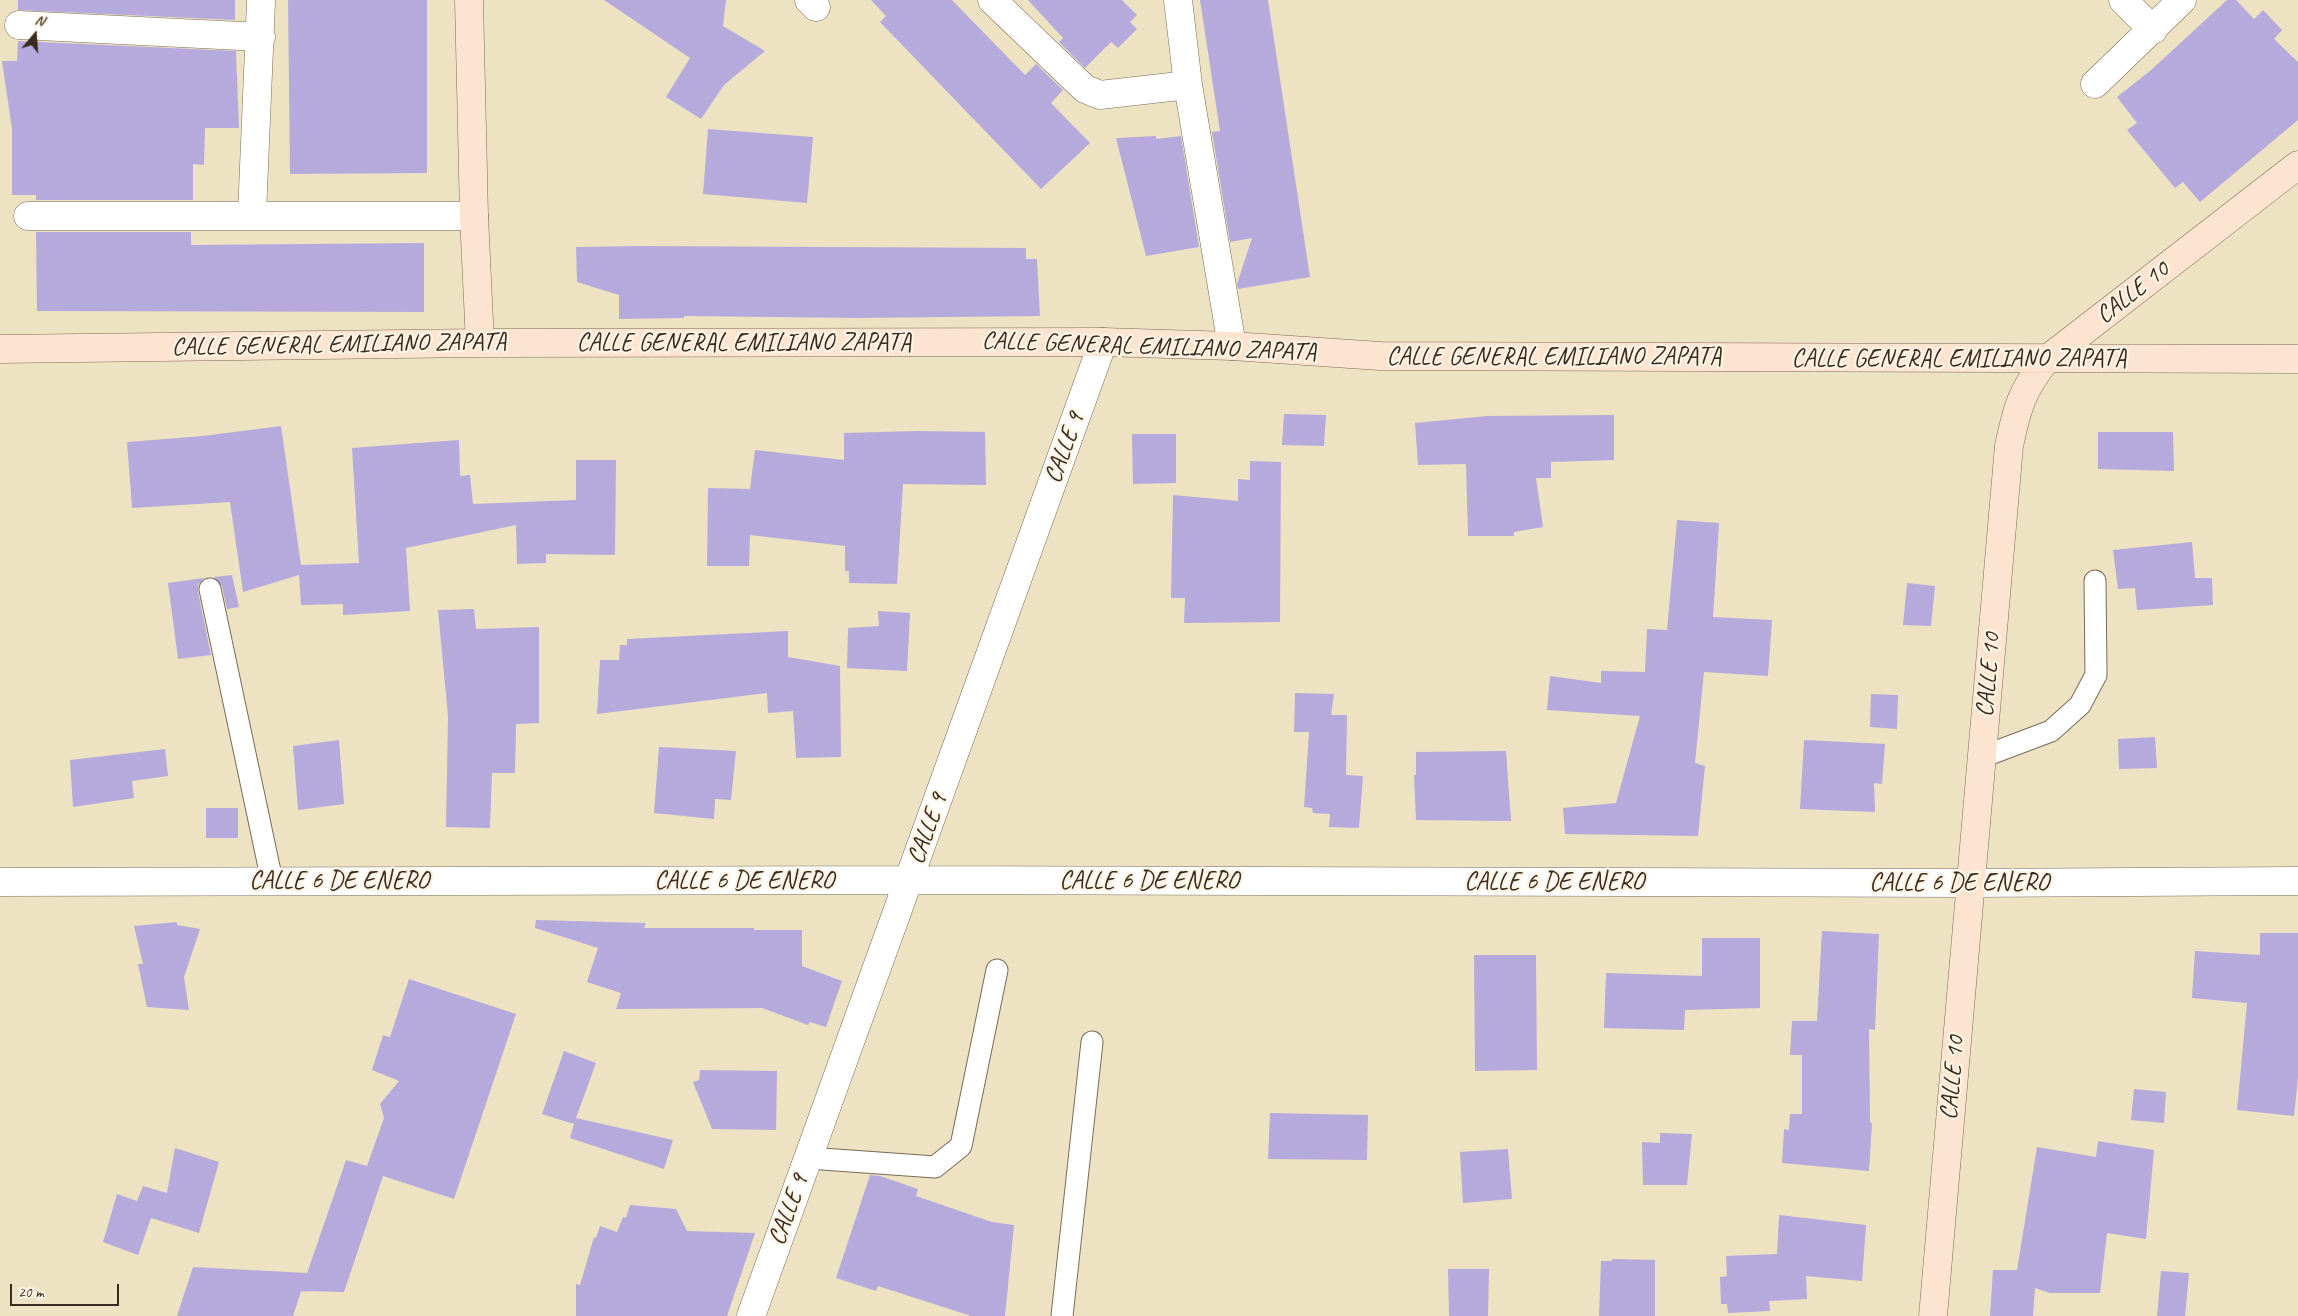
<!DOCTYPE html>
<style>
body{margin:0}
#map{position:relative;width:2298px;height:1316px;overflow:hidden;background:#ede3c2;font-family:Caveat,sans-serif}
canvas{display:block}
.north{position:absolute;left:10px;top:10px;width:50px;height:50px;-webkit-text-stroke:4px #fcf5e5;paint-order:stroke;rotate:18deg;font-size:14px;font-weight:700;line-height:20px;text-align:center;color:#3b2a1e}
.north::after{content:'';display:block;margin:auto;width:18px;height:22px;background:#3b2a1e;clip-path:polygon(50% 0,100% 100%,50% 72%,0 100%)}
.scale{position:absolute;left:10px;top:1284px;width:109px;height:22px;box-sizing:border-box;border:2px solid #3b2a1e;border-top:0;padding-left:6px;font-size:15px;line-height:18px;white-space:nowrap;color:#3b2a1e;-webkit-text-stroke:4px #fcf5e5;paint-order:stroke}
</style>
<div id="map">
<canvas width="2298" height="1316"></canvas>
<div class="north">N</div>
<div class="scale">20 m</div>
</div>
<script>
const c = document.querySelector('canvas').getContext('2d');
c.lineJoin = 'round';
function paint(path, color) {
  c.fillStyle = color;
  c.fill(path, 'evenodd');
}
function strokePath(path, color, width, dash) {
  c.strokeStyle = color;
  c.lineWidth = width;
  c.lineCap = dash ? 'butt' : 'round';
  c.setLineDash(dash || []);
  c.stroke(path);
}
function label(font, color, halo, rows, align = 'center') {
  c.font = font + ' Caveat,sans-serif';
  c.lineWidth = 4.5;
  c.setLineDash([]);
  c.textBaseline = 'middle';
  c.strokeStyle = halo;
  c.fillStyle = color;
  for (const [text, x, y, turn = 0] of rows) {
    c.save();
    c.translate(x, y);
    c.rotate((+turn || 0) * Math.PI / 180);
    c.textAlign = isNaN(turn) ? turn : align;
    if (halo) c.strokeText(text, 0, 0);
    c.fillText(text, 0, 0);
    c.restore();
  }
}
paint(new Path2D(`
 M 18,0 L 235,0 L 235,20 L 18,10 Z
 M 288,0 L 427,0 L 427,173 L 290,174 Z
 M 604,0 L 726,0 L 723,26 L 765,51 L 724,85 L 701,119 L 666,97 L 690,58 Z
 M 871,0 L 952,0 L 1025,75 L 1036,64 L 1063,90 L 1051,103 L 1090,143 L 1041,189 L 880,22 L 886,16 Z
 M 1028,0 L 1122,0 L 1137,15 L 1130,22 L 1137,29 L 1118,48 L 1111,42 L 1085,68 L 1059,42 L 1063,38 Z
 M 1200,0 L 1268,0 L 1310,277 L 1238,289 L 1237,284 L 1252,238 L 1230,242 L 1212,132 L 1220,131 Z
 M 2227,0 L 2236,0 L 2254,19 L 2263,10 L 2282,30 L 2274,39 L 2298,62 L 2298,120 L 2200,202 L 2183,182 L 2175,188 L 2127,130 L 2137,123 L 2117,97 L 2150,71 Z
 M 18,41 L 236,51 L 239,128 L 205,128 L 204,165 L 193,164 L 193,200 L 36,200 L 36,195 L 12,195 L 12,129 L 2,61 L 17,61 Z
 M 708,129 L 813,137 L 807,203 L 703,194 Z
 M 1156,136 L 1156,139 L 1181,136 L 1199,247 L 1146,256 L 1116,138 Z
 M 36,232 L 191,232 L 191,245 L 424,243 L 424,312 L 37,311 Z
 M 639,246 L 1026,248 L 1026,259 L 1037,259 L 1040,316 L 859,318 L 684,316 L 684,318 L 619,319 L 619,295 L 577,282 L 576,247 Z
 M 1284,414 L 1326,415 L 1324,446 L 1282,445 Z
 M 1614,415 L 1614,460 L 1551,462 L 1551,478 L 1536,478 L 1543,527 L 1514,532 L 1514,536 L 1468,536 L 1466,464 L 1418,465 L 1415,423 L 1487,416 Z
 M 281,426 L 301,565 L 359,563 L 352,448 L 459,440 L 460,476 L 470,475 L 473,504 L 576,500 L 576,460 L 616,460 L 615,555 L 546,554 L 546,563 L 517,564 L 516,525 L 406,548 L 410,611 L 343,615 L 343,604 L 301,605 L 299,575 L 243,592 L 230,502 L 132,508 L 127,442 L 203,436 Z
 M 918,431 L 985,432 L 986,485 L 903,484 L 897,584 L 849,583 L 849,571 L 845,571 L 845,546 L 750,535 L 749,566 L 707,566 L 708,488 L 750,489 L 755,450 L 844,460 L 844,433 Z
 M 2098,432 L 2173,432 L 2174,471 L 2098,469 Z
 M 1132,434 L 1176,434 L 1176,483 L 1133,484 Z
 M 1250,461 L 1281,462 L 1280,622 L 1184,623 L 1185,598 L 1171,598 L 1173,495 L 1238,501 L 1238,479 L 1250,480 Z
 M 1677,520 L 1719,523 L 1713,617 L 1772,620 L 1768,676 L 1704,672 L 1695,763 L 1705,766 L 1698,836 L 1565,834 L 1563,808 L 1616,803 L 1640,716 L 1547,710 L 1550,676 L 1601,683 L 1601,671 L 1645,672 L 1647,629 L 1667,630 Z
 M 2192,542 L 2195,578 L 2212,578 L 2213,605 L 2137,610 L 2135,588 L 2118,589 L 2113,550 Z
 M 232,575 L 239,607 L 227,609 L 222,586 L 214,577 Z
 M 204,578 L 198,585 L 198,592 L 211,655 L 178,659 L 168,583 Z
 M 1907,583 L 1935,586 L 1931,626 L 1903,625 Z
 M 474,609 L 476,629 L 539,627 L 539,723 L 516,724 L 515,773 L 492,773 L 490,828 L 446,827 L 448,716 L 438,610 Z
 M 878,611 L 910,613 L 907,671 L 847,668 L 848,628 L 879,626 Z
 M 788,631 L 788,657 L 840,666 L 841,757 L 796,758 L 793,711 L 768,713 L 767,693 L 597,714 L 600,660 L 619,660 L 620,645 L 627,645 L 627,639 Z
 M 1295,693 L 1334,694 L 1331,715 L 1347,715 L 1346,775 L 1363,776 L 1359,828 L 1329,827 L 1330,814 L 1313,813 L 1312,808 L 1304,807 L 1309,732 L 1294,732 Z
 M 1871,694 L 1898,695 L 1897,729 L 1870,727 Z
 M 2155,737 L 2157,768 L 2119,769 L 2118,739 Z
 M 339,740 L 344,804 L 298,810 L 293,746 Z
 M 1804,740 L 1885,744 L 1882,784 L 1874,783 L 1875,812 L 1800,809 Z
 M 659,747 L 736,751 L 731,800 L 715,799 L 714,819 L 654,813 Z
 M 165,749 L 168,776 L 132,781 L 134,798 L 73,807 L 70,760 Z
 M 1506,751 L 1511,821 L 1416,820 L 1414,775 L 1416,775 L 1416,752 Z
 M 206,808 L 238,808 L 238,838 L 206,838 Z
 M 536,920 L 646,923 L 644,928 L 754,928 L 754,930 L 802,930 L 802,966 L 842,981 L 826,1027 L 810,1022 L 808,1025 L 762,1008 L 616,1009 L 621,993 L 587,982 L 598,948 L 535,928 Z
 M 177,922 L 177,925 L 200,929 L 184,977 L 189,1010 L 147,1007 L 138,964 L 143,964 L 134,926 Z
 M 1822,931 L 1879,934 L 1875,1030 L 1869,1029 L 1870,1122 L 1872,1123 L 1869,1171 L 1782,1163 L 1784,1129 L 1789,1130 L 1790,1114 L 1802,1114 L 1802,1055 L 1790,1055 L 1792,1021 L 1817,1021 Z
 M 2260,933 L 2298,933 L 2298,1078 L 2294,1116 L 2237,1110 L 2247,1003 L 2192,998 L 2195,951 L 2260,955 Z
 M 1702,938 L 1760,938 L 1760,1008 L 1685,1010 L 1684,1030 L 1604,1028 L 1606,973 L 1702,976 Z
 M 1474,955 L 1536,955 L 1537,1070 L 1475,1071 Z
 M 409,979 L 516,1014 L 454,1199 L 383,1176 L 344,1292 L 301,1291 L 346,1160 L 367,1166 L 384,1118 L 380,1104 L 399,1081 L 372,1070 L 383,1035 L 390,1037 Z
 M 564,1051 L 596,1063 L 576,1118 L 673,1140 L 664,1169 L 570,1138 L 574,1124 L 542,1114 Z
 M 700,1070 L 777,1071 L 776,1130 L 712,1129 L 693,1082 L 699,1080 Z
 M 2134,1089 L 2166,1092 L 2164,1123 L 2131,1120 Z
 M 1270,1113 L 1368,1115 L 1367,1160 L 1268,1159 Z
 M 1660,1133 L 1692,1134 L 1687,1185 L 1643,1185 L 1642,1142 L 1660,1143 Z
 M 2098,1141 L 2154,1150 L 2146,1239 L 2107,1233 L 2100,1293 L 2050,1293 L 2035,1288 L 2033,1316 L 1990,1316 L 1993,1270 L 2017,1270 L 2037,1147 L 2096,1157 Z
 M 175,1148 L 219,1162 L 199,1233 L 151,1218 L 138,1255 L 103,1242 L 117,1194 L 137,1201 L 143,1186 L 167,1193 Z
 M 1508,1149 L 1512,1199 L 1463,1203 L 1460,1152 Z
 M 870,1175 L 880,1176 L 918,1189 L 916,1196 L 992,1222 L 1014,1225 L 1005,1316 L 971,1316 L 878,1286 L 876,1291 L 836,1278 Z
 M 630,1205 L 676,1209 L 687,1231 L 755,1233 L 727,1316 L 576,1316 L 576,1284 L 580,1285 L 594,1237 L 596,1238 L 600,1226 L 617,1232 L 623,1217 L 626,1218 Z
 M 1779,1215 L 1866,1225 L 1862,1281 L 1806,1276 L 1807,1299 L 1769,1301 L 1770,1311 L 1728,1313 L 1727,1304 L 1721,1304 L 1720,1277 L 1727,1276 L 1726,1256 L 1777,1254 Z
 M 1612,1259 L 1655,1260 L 1655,1316 L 1599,1316 L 1601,1261 L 1612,1261 Z
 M 193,1267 L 307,1273 L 293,1316 L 177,1316 Z
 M 1448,1269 L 1489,1269 L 1488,1316 L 1449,1316 Z
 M 2161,1271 L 2189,1273 L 2185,1316 L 2157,1316 Z`), '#b6a9db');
const lane = new Path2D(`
 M 210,589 L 272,881
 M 1982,757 L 2051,731 L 2080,705 L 2096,675 L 2095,581
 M 808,1158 L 935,1167 L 961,1146 L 997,970
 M 1062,1316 L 1092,1042`);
const street = new Path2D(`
 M 809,0 L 816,7
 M 992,0 L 1085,89 L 1100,95 L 1188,85
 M 1178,0 L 1188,85 L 1232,346
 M 2123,0 L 2153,30
 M 19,25 L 261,37
 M 2095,84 L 2182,0
 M 252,214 L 261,2
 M 28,216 L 474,216
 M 0,882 L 910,880 L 1970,883 L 2298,881
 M 751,1316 L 1103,342`);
const secondary = new Path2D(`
 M 469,0 L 474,216 L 480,343
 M 0,349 L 480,343 L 1103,342 L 1232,346 L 1380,356 L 2298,359
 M 1933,1316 L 2009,446 C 2017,408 2022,390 2046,360 L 2298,165`);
strokePath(lane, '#796b57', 23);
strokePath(street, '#796b57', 29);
strokePath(secondary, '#796b57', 29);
strokePath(lane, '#fff', 21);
strokePath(street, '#fff', 28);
strokePath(secondary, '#fde4d1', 28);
label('25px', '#3b2a1e', '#fcf5e5', [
 ["CALLE 10",2133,293,-38],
 ["CALLE GENERAL EMILIANO ZAPATA",744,343],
 ["CALLE GENERAL EMILIANO ZAPATA",339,345,-1],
 ["CALLE GENERAL EMILIANO ZAPATA",1149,347,2],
 ["CALLE GENERAL EMILIANO ZAPATA",1554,357],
 ["CALLE GENERAL EMILIANO ZAPATA",1959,359],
 ["CALLE 9",1065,448,-70],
 ["CALLE 10",1989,675,-85],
 ["CALLE 9",928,829,-70],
 ["CALLE 6 DE ENERO",339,881],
 ["CALLE 6 DE ENERO",744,881],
 ["CALLE 6 DE ENERO",1149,881],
 ["CALLE 6 DE ENERO",1554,882],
 ["CALLE 6 DE ENERO",1959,883],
 ["CALLE 10",1953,1078,-85],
 ["CALLE 9",789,1210,-70]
]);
</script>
